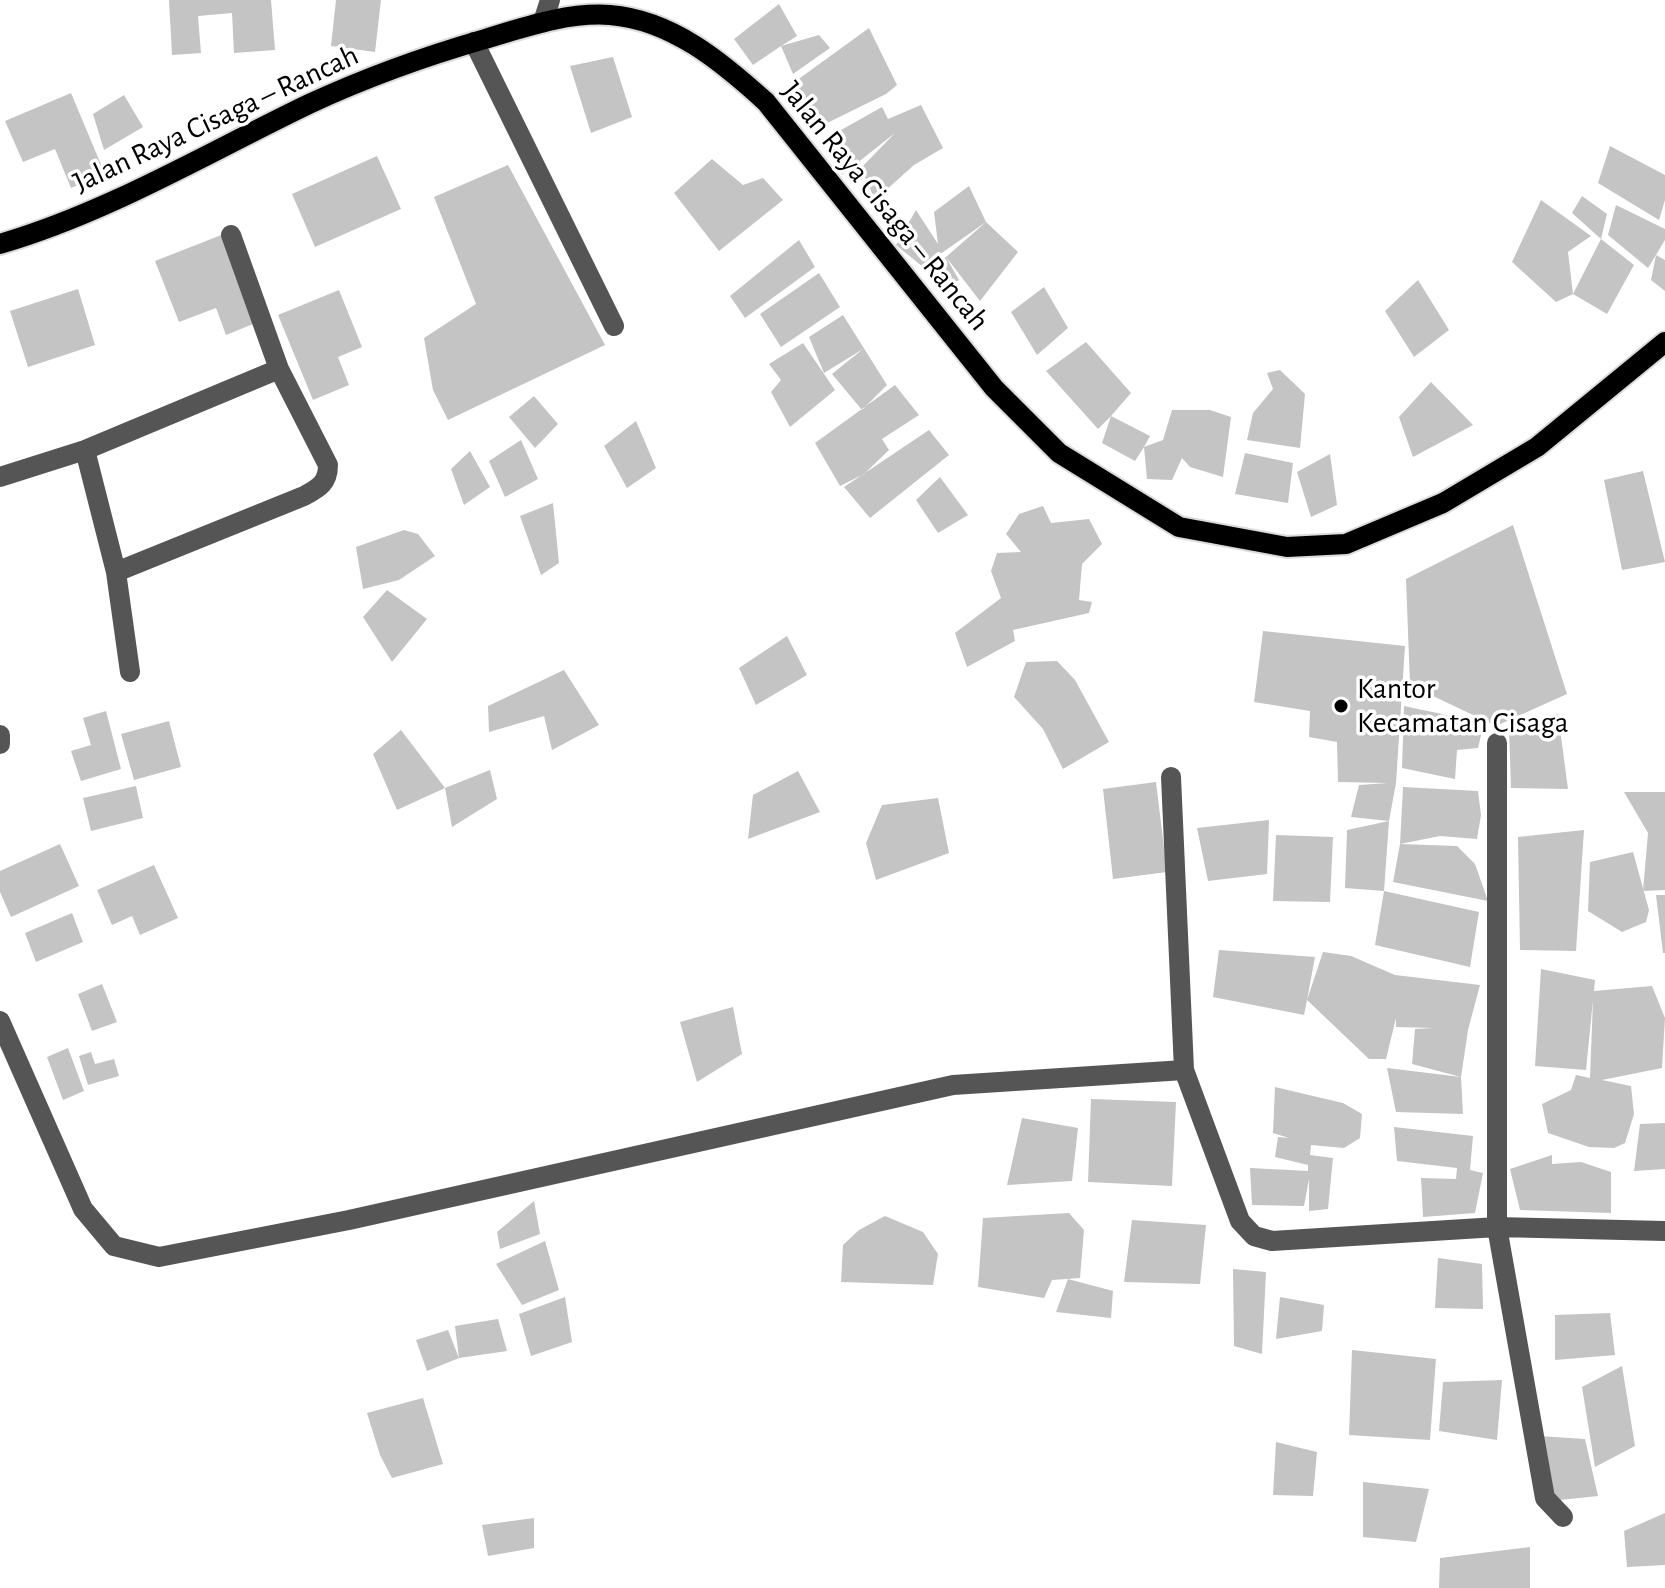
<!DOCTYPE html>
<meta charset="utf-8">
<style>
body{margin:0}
canvas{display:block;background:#fff}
</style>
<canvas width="1665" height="1588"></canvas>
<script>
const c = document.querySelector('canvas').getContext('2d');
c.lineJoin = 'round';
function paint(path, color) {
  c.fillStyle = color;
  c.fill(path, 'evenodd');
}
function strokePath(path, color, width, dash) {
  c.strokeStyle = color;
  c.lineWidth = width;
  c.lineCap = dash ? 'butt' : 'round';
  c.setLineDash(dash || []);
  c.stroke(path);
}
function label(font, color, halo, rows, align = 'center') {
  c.font = font + ' "Alegreya Sans",sans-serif';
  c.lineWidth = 7;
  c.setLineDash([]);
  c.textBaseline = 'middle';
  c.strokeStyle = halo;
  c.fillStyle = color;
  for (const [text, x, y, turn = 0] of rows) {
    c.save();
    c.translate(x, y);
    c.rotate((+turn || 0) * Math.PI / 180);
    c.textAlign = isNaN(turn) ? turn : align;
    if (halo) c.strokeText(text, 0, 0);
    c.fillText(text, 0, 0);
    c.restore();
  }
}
paint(new Path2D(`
 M 169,0 L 271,0 L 275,50 L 234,53 L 232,13 L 198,16 L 201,53 L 172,55 Z
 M 336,0 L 381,0 L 375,52 L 331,46 Z
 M 779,4 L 797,36 L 781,46 L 819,35 L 830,48 L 793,74 L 781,46 L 753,65 L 734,39 Z
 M 869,28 L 897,85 L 886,94 L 813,130 L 789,86 Z
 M 613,57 L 632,117 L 591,133 L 570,66 Z
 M 71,93 L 105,174 L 71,188 L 55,149 L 23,162 L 5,121 Z
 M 124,95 L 143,127 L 104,150 L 93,114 Z
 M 921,105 L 943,148 L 914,165 L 875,200 L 861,168 L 895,133 L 842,175 L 825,139 L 882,107 L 888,119 Z
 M 1610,146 L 1665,175 L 1665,200 L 1659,220 L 1598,183 Z
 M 377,156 L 401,209 L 315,247 L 292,194 Z
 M 712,159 L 743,185 L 763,178 L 783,200 L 719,251 L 674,193 Z
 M 508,165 L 605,345 L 448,420 L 433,390 L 424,338 L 476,304 L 434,197 Z
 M 969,186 L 986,222 L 926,264 L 946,257 L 986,222 L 1018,252 L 980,301 L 946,257 L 959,280 L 946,289 L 926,264 L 923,267 L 896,245 L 916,210 L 938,244 L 934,212 Z
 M 1582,196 L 1607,214 L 1601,239 L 1572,213 Z
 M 1541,200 L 1591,236 L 1568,252 L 1573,294 L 1601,239 L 1634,265 L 1607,314 L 1573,294 L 1556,302 L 1512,262 Z
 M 1616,205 L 1665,229 L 1665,240 L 1648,268 L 1608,235 Z
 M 224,234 L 258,322 L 226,335 L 216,308 L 179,322 L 155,261 Z
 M 799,240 L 815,267 L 745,318 L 730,296 Z
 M 1656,255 L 1665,260 L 1665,291 L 1651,280 Z
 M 819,273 L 840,307 L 781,347 L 760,314 Z
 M 1418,280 L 1449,330 L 1414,357 L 1385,311 Z
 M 1044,287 L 1068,328 L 1037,355 L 1011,312 Z
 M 78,289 L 95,345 L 28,367 L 10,311 Z
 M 339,290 L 362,347 L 338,357 L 349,385 L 313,400 L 278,315 Z
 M 843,315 L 887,385 L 862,410 L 832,374 L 863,349 L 824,373 L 809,337 Z
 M 1086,342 L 1131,393 L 1111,416 L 1150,436 L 1144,447 L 1163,440 L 1172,410 L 1210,410 L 1231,417 L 1223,477 L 1190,467 L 1182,458 L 1172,480 L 1147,479 L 1144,447 L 1135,461 L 1102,443 L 1111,416 L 1098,429 L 1046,371 Z
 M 803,343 L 835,390 L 790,427 L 771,392 L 781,380 L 769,364 Z
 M 1280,370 L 1305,394 L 1300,448 L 1247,440 L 1253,413 L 1273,389 L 1267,373 Z
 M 1431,382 L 1473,425 L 1413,457 L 1399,417 Z
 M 895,385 L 919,415 L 882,439 L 889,450 L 864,474 L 840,486 L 815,443 Z
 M 534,396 L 558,424 L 535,448 L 509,417 Z
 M 636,421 L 656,468 L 627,488 L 604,446 Z
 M 929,430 L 949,455 L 870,518 L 844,487 Z
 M 521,440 L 538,479 L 505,497 L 489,461 Z
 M 470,451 L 490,487 L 464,505 L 451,469 Z
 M 1245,453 L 1293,463 L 1288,503 L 1235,494 Z
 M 1330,454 L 1337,505 L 1311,517 L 1297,472 Z
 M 1643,471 L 1665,562 L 1622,570 L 1604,480 Z
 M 940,477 L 968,515 L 938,533 L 916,500 Z
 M 553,503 L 559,563 L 541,575 L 520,516 Z
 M 1043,506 L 1051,523 L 1089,519 L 1102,544 L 1082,564 L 1079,600 L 1092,602 L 1089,613 L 1013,630 L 1015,641 L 967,667 L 955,633 L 1001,598 L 991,571 L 997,553 L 1021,552 L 1006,534 L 1019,514 Z
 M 1513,525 L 1567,694 L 1496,726 L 1410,685 L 1406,579 Z
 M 404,530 L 418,534 L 435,556 L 399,580 L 363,589 L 356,547 Z
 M 387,590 L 427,619 L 392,662 L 363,617 Z
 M 1263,631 L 1405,646 L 1396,783 L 1389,821 L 1351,817 L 1359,785 L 1388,783 L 1338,782 L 1337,742 L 1309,737 L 1310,711 L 1254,702 Z
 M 787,636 L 807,675 L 756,705 L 739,668 Z
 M 1057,661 L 1075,680 L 1109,742 L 1063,769 L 1043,729 L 1014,697 L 1026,662 Z
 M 564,670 L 599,725 L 552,750 L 544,716 L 489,732 L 488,706 Z
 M 1404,706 L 1484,723 L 1478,748 L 1457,750 L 1455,779 L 1402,768 Z
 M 106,711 L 121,769 L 81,781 L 71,751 L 91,745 L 83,718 Z
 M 1558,714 L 1568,789 L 1511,788 L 1509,728 Z
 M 169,721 L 181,767 L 134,780 L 121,734 Z
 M 401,730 L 445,788 L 397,810 L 373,754 Z
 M 490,770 L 497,799 L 452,827 L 445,788 Z
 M 798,771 L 820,812 L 748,839 L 753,795 Z
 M 1156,782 L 1167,872 L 1113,879 L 1103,789 Z
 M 136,786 L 143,818 L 91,831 L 83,798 Z
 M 1403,787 L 1478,791 L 1481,815 L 1477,839 L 1440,836 L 1400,844 L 1457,846 L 1475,864 L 1488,901 L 1393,882 L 1400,844 Z
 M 1624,792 L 1665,792 L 1665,890 L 1643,891 L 1648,833 Z
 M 938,798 L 949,853 L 876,880 L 866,843 L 882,805 Z
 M 1269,820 L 1267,874 L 1208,881 L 1197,828 Z
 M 1389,821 L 1384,891 L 1345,888 L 1347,830 Z
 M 1584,830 L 1576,951 L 1520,950 L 1518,837 Z
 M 1276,835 L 1333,837 L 1330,902 L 1273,901 Z
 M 60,844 L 79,886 L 11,917 L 0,892 L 0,871 Z
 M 1633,852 L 1649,910 L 1646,922 L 1622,932 L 1588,911 L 1590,862 Z
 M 154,865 L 178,918 L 140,935 L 132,916 L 112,925 L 97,890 Z
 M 1384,891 L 1479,912 L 1470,967 L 1375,945 Z
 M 1656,895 L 1665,895 L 1665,953 L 1663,953 Z
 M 72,913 L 83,942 L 36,962 L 25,933 Z
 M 1219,950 L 1315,957 L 1307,1000 L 1323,952 L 1351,956 L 1395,975 L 1480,985 L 1468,1030 L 1461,1077 L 1463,1114 L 1396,1112 L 1387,1068 L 1461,1077 L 1412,1064 L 1415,1029 L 1433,1028 L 1396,1027 L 1396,1018 L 1386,1059 L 1369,1059 L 1307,1000 L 1304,1015 L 1213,997 Z
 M 1541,969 L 1595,980 L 1594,991 L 1652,986 L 1665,1018 L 1662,1068 L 1602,1080 L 1631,1086 L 1634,1114 L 1625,1143 L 1614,1148 L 1589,1147 L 1548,1133 L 1542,1104 L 1571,1090 L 1576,1075 L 1590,1078 L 1593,1000 L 1586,1070 L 1535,1066 Z
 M 102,984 L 117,1022 L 92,1031 L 78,994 Z
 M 733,1007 L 742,1054 L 697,1082 L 680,1022 Z
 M 68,1048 L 84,1091 L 63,1100 L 47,1057 Z
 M 91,1052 L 95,1064 L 114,1059 L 119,1076 L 88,1085 L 79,1056 Z
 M 1275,1087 L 1343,1103 L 1362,1114 L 1360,1138 L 1344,1148 L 1311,1145 L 1310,1155 L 1333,1158 L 1328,1209 L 1309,1211 L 1309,1179 L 1304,1206 L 1252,1205 L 1250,1168 L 1308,1171 L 1308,1165 L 1275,1157 L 1278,1137 L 1289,1138 L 1273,1133 Z
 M 1091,1099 L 1176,1102 L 1172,1186 L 1088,1182 Z
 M 1022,1118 L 1078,1128 L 1072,1181 L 1007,1185 Z
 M 1665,1123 L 1665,1169 L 1634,1171 L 1640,1124 Z
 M 1394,1127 L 1473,1136 L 1470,1170 L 1483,1173 L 1475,1213 L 1423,1217 L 1421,1178 L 1456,1179 L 1457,1168 L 1397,1161 Z
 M 1552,1155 L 1552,1164 L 1581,1162 L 1611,1172 L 1611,1213 L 1520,1210 L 1510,1169 Z
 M 534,1201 L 540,1234 L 500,1249 L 497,1232 Z
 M 1069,1213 L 1084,1230 L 1080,1278 L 1052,1280 L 1044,1298 L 978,1287 L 983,1218 Z
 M 885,1216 L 923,1232 L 938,1254 L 933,1285 L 841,1282 L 843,1245 L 859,1230 Z
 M 1132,1220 L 1206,1225 L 1200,1284 L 1124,1282 Z
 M 545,1241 L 559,1290 L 522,1305 L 496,1264 Z
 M 1438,1258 L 1482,1264 L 1483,1309 L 1435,1308 Z
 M 1233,1269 L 1266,1272 L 1262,1354 L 1234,1346 Z
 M 1068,1279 L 1113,1291 L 1111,1318 L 1056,1312 Z
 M 565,1297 L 572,1342 L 531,1356 L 519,1314 Z
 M 1280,1297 L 1324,1305 L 1322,1331 L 1276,1339 Z
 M 1610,1313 L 1615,1355 L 1555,1360 L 1555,1315 Z
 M 498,1319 L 507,1351 L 459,1358 L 455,1326 Z
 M 448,1330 L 459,1358 L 427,1371 L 416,1340 Z
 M 1352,1350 L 1436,1359 L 1430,1440 L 1349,1435 Z
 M 1622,1366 L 1635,1446 L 1595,1467 L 1582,1387 Z
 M 1502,1380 L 1497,1440 L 1439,1431 L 1443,1382 Z
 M 423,1398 L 443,1464 L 392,1478 L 380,1455 L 367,1413 Z
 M 1539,1436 L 1585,1439 L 1598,1496 L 1550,1501 Z
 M 1276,1442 L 1317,1452 L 1313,1496 L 1273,1495 Z
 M 1363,1482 L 1429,1489 L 1416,1542 L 1363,1537 Z
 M 1665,1513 L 1665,1565 L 1627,1567 L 1624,1531 Z
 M 534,1518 L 534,1548 L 488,1556 L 482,1525 Z
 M 1530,1547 L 1530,1588 L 1439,1588 L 1440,1558 Z`), '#c4c4c4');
const major = new Path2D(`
 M 0,244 C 109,212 207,153 309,104 C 365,78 426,56 485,39 C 525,27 568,12 610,15 C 672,20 722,62 766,102 L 994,388 L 1059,453 L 1179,527 L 1287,547 L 1346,544 L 1443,503 L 1537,447 L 1665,342`);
strokePath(major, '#dbdbdb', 24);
strokePath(new Path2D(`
 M 543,22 L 550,0
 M 474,42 L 614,326
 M 231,235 L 279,369
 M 0,477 L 85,450 L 279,369 L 328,465 C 328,483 319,488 304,496 L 116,572 L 85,450
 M 116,572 L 130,672
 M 0,735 L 0,744
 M 1497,743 L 1497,1227 L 1545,1498 L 1563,1517
 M 0,1021 L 83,1209 L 114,1246 L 159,1257 L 349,1220 L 953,1085 L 1184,1070 L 1171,777
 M 1184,1070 L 1240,1221 L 1254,1236 L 1272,1241 L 1497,1227 L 1665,1231`), '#555', 20);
strokePath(major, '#000', 20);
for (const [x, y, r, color] of [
 [1341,706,8,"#000"]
]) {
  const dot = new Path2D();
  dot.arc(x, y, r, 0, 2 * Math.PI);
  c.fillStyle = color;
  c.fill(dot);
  strokePath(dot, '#fff', 3);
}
label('30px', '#000', '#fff', [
 ["Jalan Raya Cisaga – Rancah",216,119,-25],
 ["Jalan Raya Cisaga – Rancah",885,206,51]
]);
label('30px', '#000', '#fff', [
 ["Kantor",1357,689],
 ["Kecamatan Cisaga",1357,723]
], 'left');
</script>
